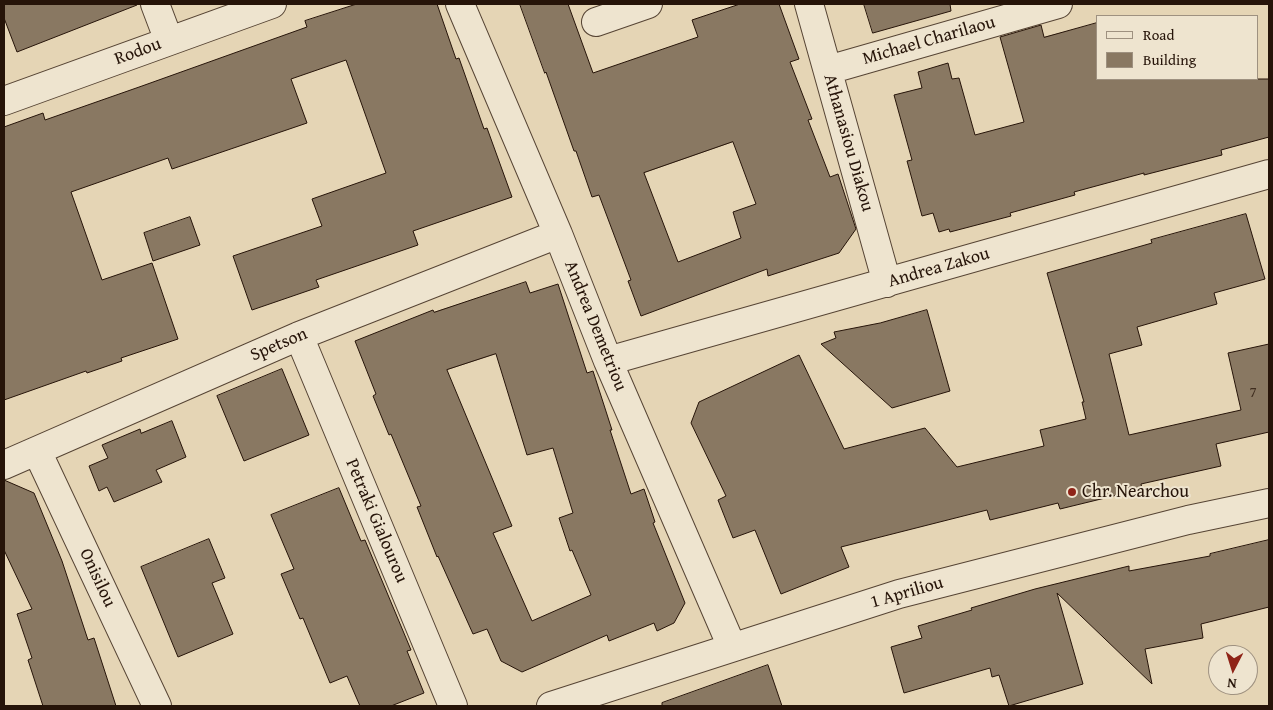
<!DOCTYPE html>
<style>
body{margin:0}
#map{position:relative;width:1273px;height:710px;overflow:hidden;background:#e5d5b5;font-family:"Gentium Book Plus",serif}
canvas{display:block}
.frame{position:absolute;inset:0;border:5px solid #261409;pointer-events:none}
.legend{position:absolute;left:1096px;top:15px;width:162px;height:65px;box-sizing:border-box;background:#eee4cf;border:1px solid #9e9180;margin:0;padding:6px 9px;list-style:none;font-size:15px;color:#261409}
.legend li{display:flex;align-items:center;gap:10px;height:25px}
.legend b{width:25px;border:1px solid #9e9180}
.north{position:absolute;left:1208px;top:645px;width:50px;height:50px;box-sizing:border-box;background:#eee4cf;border:1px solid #9e9180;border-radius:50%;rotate:185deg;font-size:14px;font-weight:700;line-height:20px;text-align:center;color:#261409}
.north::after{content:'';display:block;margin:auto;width:18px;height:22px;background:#8f2418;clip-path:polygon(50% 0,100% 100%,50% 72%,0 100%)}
</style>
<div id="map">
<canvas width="1273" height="710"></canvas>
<div class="frame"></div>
<ul class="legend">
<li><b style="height:6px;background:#eee4cf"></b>Road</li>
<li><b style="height:14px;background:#897862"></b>Building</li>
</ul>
<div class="north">N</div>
</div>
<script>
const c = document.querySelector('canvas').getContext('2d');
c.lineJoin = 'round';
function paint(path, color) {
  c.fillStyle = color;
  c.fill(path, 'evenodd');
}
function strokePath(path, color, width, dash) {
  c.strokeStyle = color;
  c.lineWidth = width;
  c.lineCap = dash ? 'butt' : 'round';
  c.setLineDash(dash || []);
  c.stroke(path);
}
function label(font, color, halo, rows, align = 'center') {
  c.font = font + ' "Gentium Book Plus",serif';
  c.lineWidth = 4;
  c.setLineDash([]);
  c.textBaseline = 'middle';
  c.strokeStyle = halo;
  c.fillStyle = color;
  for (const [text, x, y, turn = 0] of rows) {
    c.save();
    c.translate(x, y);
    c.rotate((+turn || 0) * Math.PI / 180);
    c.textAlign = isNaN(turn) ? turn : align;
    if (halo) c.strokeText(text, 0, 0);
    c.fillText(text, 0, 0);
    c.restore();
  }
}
const building = new Path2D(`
 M 4,4 L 136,4 L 137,5 L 17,52 L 4,18 Z
 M 357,4 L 437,4 L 456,59 L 459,58 L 484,129 L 487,128 L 512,197 L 413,231 L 418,245 L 316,280 L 319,287 L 252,310 L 233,256 L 322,226 L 312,199 L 386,173 L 346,60 L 291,79 L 307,123 L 172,169 L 168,158 L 71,192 L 102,280 L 152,263 L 178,339 L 121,358 L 122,361 L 87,373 L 86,371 L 4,400 L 4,127 L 43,113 L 45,120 L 142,86 L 307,27 L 305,21 Z
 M 520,4 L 568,4 L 593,73 L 698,37 L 692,20 L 740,4 L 779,4 L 799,59 L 790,62 L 812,119 L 808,120 L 830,177 L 838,174 L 856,229 L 839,253 L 768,276 L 767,269 L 641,316 L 628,281 L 631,280 L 599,195 L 592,197 L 576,151 L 574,151 L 546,72 L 545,73 ZM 733,142 L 756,204 L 733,212 L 741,238 L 678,262 L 644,173 Z
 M 864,4 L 950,4 L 951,11 L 873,33 Z
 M 1097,23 L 1097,79 L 1269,79 L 1269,137 L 1221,150 L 1222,155 L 1144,175 L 1144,173 L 1074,192 L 1075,195 L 1010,213 L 1011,216 L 950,232 L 949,229 L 939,232 L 933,213 L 922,216 L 907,161 L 912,160 L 894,95 L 922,88 L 918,72 L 948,63 L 952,79 L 959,78 L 975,135 L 1024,122 L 1000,37 L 1041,25 L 1044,37 Z
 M 1246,214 L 1265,279 L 1214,293 L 1217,304 L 1137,327 L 1142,345 L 1109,354 L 1129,435 L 1241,410 L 1228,353 L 1269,344 L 1269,432 L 1216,444 L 1221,466 L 1141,484 L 1142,489 L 1060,509 L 1058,503 L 990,520 L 987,510 L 841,547 L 849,567 L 781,594 L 755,530 L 733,538 L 718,500 L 726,496 L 691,423 L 699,402 L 799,355 L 844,449 L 925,428 L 957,467 L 1044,446 L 1040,430 L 1086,419 L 1082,402 L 1084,402 L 1047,273 L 1152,243 L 1151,240 Z
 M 190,217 L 200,245 L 153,261 L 144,233 Z
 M 526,282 L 530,293 L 558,284 L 587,373 L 593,371 L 612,430 L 610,430 L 631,494 L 644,489 L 655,522 L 653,523 L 685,603 L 674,623 L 657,631 L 654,623 L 609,641 L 607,635 L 522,672 L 501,661 L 487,629 L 473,634 L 438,556 L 437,557 L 417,507 L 421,506 L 391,434 L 389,435 L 373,396 L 376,394 L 355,341 L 433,310 L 434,312 ZM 496,354 L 527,455 L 553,448 L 573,513 L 559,518 L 570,551 L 572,550 L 591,595 L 532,621 L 493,533 L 512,526 L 447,370 Z
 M 927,310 L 950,391 L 892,408 L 821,344 L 836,338 L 834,332 L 880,323 Z
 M 282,369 L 309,435 L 244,461 L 217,396 Z
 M 172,421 L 186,457 L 156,470 L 162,482 L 114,502 L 107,487 L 99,491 L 89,466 L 108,458 L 102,445 L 140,429 L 141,433 Z
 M 4,480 L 34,493 L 62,561 L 88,640 L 94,638 L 116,706 L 43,706 L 28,660 L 32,658 L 17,614 L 32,609 L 4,550 Z
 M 339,488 L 361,541 L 365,540 L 411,650 L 407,651 L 424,693 L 391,706 L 360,706 L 347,676 L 330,683 L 303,618 L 300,619 L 281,574 L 294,569 L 271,515 Z
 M 209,539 L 225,578 L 212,583 L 233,634 L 178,657 L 141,567 Z
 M 1269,540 L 1269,607 L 1201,624 L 1203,638 L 1145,649 L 1152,684 L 1057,593 L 1083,684 L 1009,706 L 999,675 L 992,677 L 990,668 L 904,693 L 891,647 L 922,638 L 918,626 L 972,610 L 971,608 L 1035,589 L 1129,566 L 1129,571 L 1210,556 L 1210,554 Z
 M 768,665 L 782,706 L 662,706 L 662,703 Z`);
paint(building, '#897862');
strokePath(building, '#261409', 1);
const street = new Path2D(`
 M 155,4 L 169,41
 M 460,4 L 558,234 L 608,361 L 732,647
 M 809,4 L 887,283
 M 596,22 L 648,4
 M 828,70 L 1058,4
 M 4,101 L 272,4
 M 299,336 L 453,706
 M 608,361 L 1269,174
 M 37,451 L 157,706
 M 4,465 L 299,336 L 558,234
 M 551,706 L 899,594 L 1188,520 L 1269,503`);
strokePath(street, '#564434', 30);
strokePath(street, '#eee4cf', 28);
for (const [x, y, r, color] of [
 [1072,492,5,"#8f2418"]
]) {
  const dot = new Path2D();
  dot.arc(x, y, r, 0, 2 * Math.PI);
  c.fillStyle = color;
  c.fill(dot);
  strokePath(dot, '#eee4cf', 2);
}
label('15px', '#3f2d1f', null, [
 ["7",1253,393]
]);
label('18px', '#261409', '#eee4cf', [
 ["Michael Charilaou",929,41,-16],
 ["Rodou",138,52,-20],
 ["Athanasiou Diakou",848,143,74],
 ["Andrea Zakou",939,268,-16],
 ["Andrea Demetriou",595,326,68],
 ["Spetson",279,345,-23],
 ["Petraki Gialourou",376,521,67],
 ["Onisilou",97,578,65],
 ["1 Apriliou",907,593,-16]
]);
label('18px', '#261409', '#eee4cf', [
 ["Chr. Nearchou",1082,492]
], 'left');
</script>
